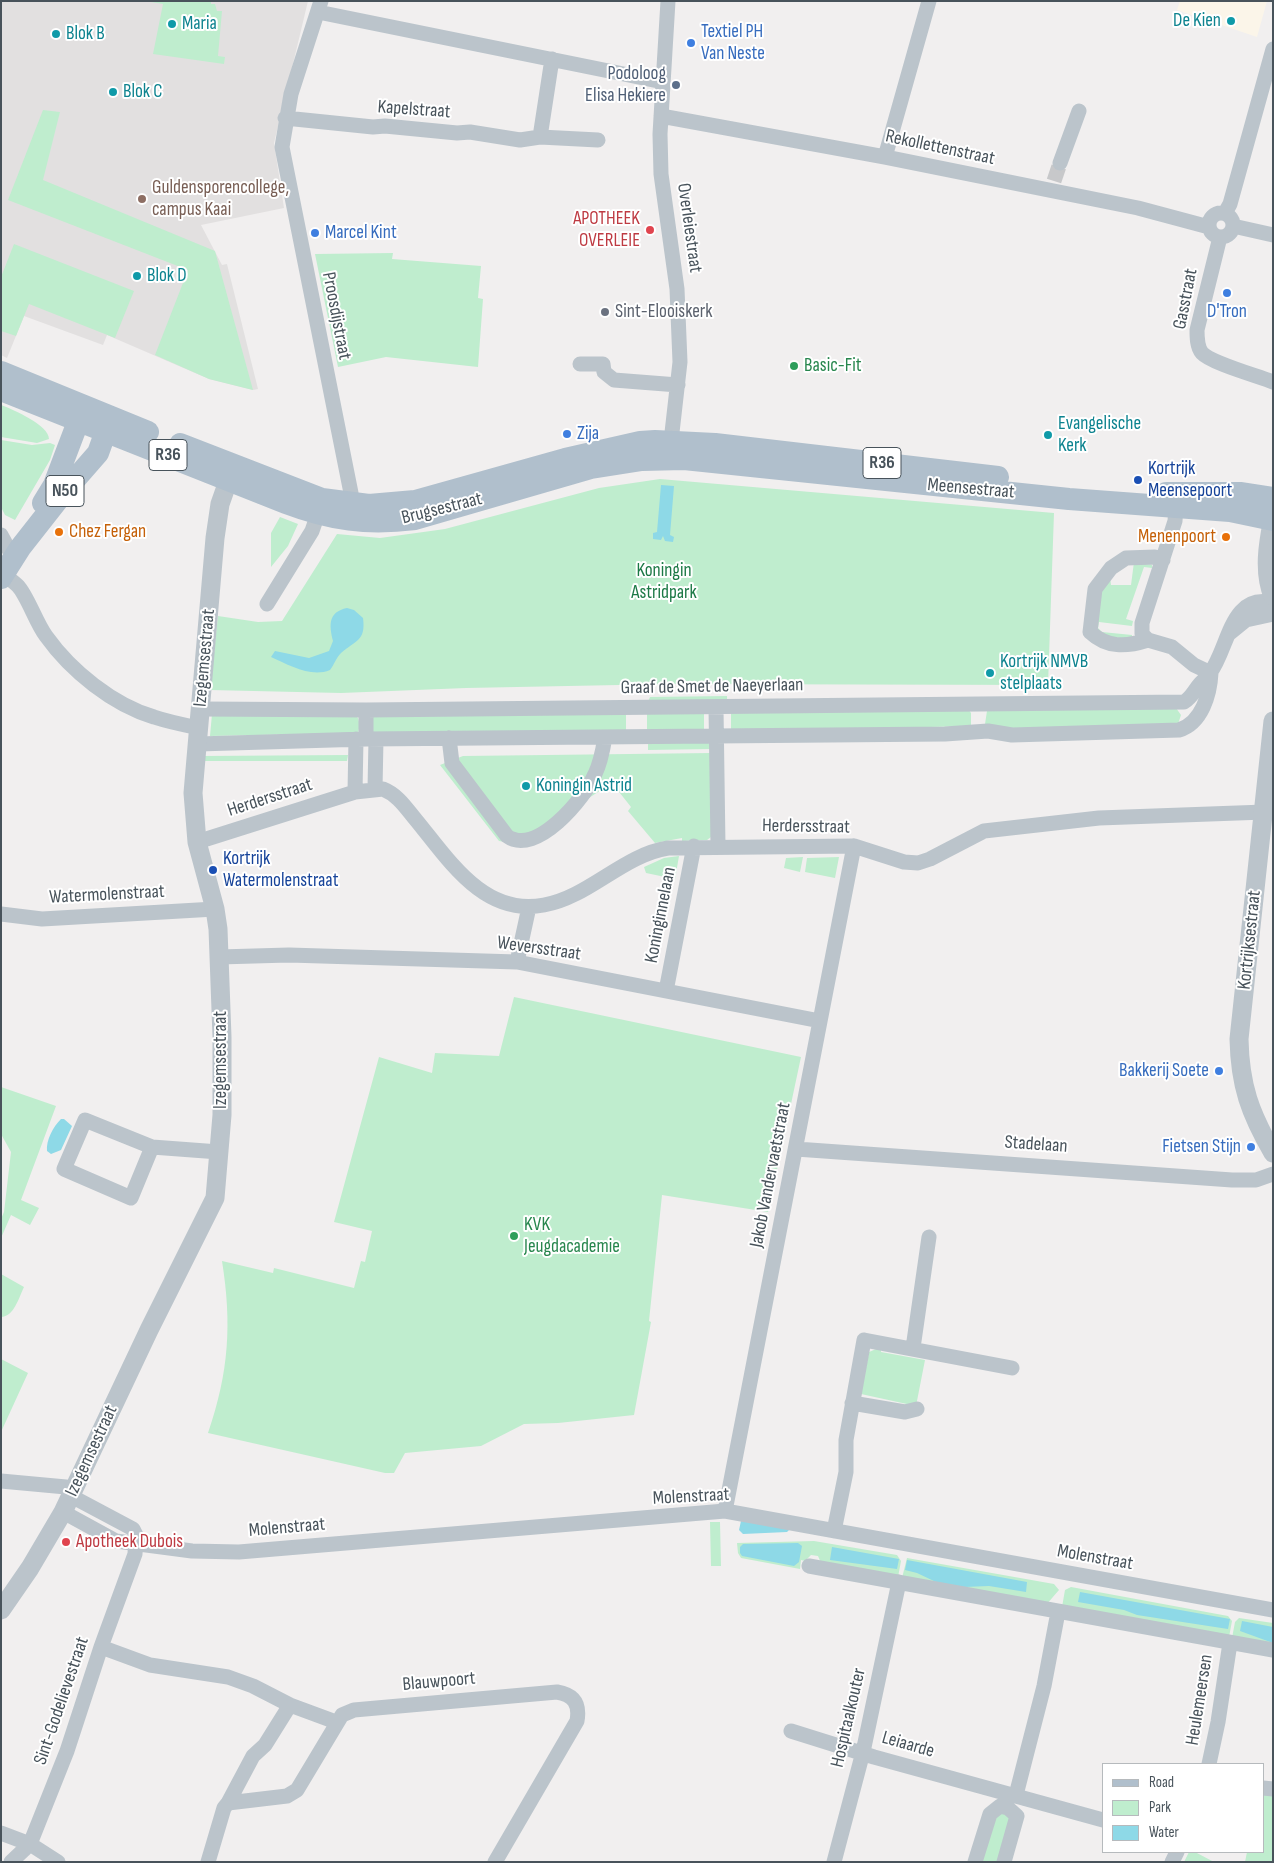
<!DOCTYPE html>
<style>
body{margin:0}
#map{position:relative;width:1274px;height:1863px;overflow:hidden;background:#f1efef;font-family:"Sofia Sans Condensed",sans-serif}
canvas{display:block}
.frame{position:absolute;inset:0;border:2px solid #48535b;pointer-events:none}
.legend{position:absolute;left:1102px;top:1763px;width:162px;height:90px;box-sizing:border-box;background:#fff;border:1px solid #b6babd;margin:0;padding:6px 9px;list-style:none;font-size:15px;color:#48535b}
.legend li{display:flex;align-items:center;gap:10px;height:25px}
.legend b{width:25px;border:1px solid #b6babd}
</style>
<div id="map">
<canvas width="1274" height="1863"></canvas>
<div class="frame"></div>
<ul class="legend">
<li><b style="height:6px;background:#b0bfcc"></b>Road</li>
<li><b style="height:14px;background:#bfedce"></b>Park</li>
<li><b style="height:14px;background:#8ed9e7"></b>Water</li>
</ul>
</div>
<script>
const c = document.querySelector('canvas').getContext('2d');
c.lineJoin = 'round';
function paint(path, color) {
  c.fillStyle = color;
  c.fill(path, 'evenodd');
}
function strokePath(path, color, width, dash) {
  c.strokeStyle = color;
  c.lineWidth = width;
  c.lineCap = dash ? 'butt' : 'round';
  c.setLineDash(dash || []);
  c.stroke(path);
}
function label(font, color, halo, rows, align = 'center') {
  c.font = font + ' "Sofia Sans Condensed",sans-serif';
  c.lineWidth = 4;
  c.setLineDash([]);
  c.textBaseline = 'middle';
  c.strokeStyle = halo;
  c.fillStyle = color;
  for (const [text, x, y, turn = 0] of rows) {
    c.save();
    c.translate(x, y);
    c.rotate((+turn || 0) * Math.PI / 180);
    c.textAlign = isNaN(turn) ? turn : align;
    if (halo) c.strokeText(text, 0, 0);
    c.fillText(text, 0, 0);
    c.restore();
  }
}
paint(new Path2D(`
 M 1180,1 L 1267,1 L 1257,37 L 1177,10 Z`), '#fbf5e9');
paint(new Path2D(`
 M 1,1 L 308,1 L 274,143 L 284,208 L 201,225 L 222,265 L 227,264 L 258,389 L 253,390 L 209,379 L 107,335 L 103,345 L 24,316 L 7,358 L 1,355 Z`), '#e2e0e0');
paint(new Path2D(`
 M 145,1 L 211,1 L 211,4 L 215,4 L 217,11 L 222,11 L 218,56 L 225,57 L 224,64 L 153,54 L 163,4 Z
 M 43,110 L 60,112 L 43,180 L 215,251 L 253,390 L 209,379 L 155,355 L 188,270 L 8,200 Z
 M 14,244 L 134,291 L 115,338 L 29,304 L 16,336 L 1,331 L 1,277 Z
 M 393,253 L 392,259 L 481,266 L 478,298 L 483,299 L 478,367 L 386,357 L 338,367 L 315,254 Z
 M 1,405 C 14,410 49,425 49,439 L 37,443 L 1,437 Z
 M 1,440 L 32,445 L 50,443 L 55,445 L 50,460 L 15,520 L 5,515 L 1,507 Z
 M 660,479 L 1054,513 L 1048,685 L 670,684 L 466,688 L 341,693 L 210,690 L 218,616 L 258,622 L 282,621 L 337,534 L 380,538 L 445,529 L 599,488 Z
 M 280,517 L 298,524 L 288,546 L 271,567 L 271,533 Z
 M 1134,562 L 1152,565 L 1152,568 L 1144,567 L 1126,619 L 1133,621 L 1132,626 L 1099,622 L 1098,628 L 1102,632 L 1132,635 L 1132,639 L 1099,636 L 1095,615 L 1100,585 L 1110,577 L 1111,585 L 1131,585 Z
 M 727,696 L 727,703 L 647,704 L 650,697 Z
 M 1176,708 L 1181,715 L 1178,724 L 993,730 L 985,724 L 987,711 Z
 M 968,709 L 971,713 L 971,726 L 731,732 L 731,710 Z
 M 626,711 L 626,733 L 373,732 L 373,717 Z
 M 647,711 L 704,714 L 704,729 L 647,733 Z
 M 212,714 L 356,715 C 360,720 360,727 358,733 L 210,736 Z
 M 648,740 L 703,740 L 710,744 L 712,749 L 648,750 Z
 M 712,753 L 711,837 L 707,840 L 682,841 L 682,838 L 655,843 L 628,811 L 631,807 L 612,783 L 564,814 L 512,843 L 499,841 L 440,765 L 463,756 Z
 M 348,755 L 347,761 L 201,761 L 201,756 Z
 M 679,856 L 675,879 L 646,873 L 644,867 L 664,858 Z
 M 803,857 L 800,872 L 784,868 L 786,858 Z
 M 839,857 L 835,878 L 805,872 L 807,858 Z
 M 514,997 L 801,1057 L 768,1212 L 662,1195 L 649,1321 L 651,1322 L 634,1415 L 558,1423 L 524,1424 L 481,1446 L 405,1453 L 394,1473 L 385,1473 L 208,1433 C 229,1372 232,1324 222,1261 L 273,1273 L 274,1268 L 354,1288 L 361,1261 L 365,1262 L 372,1231 L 334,1222 L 379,1057 L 432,1073 L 435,1053 L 499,1056 Z
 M 1,1087 L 56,1106 L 21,1200 L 39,1208 L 30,1225 L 11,1215 L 1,1238 L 1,1219 L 4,1212 L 11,1152 L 1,1134 Z
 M 1,1274 L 24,1287 C 19,1297 14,1317 1,1317 Z
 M 881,1347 L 881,1352 L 925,1360 L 916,1406 L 861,1394 L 869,1352 Z
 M 1,1359 L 28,1373 L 1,1432 Z
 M 710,1522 L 720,1522 L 721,1566 L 711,1566 Z
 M 814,1541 L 897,1555 L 901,1561 L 898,1577 L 821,1563 L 818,1556 L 811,1555 L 805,1561 L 801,1560 L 800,1569 L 741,1558 L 738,1553 L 737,1543 Z
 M 907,1558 L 1054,1584 L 1059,1590 L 1046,1605 L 902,1578 Z
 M 1071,1587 L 1228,1616 L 1232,1621 L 1229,1637 L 1062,1607 L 1065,1590 Z
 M 1239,1618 L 1273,1623 L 1273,1645 L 1232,1638 L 1235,1622 Z
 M 1263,1794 L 1273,1795 L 1273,1862 L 1245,1862 L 1247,1852 L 1263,1852 Z
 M 1000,1812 L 1011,1816 L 999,1862 L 981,1862 L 994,1820 Z
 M 1189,1852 L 1195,1852 L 1214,1862 L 1184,1862 Z`), '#bfedce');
paint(new Path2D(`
 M 661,485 L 674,486 L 670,535 L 674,537 L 673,542 L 665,541 L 663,536 L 661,540 L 653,539 L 653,533 L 657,532 Z
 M 347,608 L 354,610 L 363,618 C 366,641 356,640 341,653 C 336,658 334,665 330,670 C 311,678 289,665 271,657 L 275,651 L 309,658 L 329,651 L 333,641 C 329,625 328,612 347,608 Z
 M 61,1119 L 64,1119 L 72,1126 L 61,1150 L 51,1154 L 47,1151 C 46,1140 53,1127 61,1119 Z
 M 741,1521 L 789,1529 L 789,1530 L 787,1532 L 743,1534 L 739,1530 Z
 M 798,1543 L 802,1546 L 799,1562 L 794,1566 L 742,1556 L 740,1553 L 740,1547 L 743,1544 Z
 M 832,1547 L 899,1559 L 897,1569 L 830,1560 Z
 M 907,1560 L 1027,1582 L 1026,1592 L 989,1586 L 964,1587 L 936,1582 L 917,1573 L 905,1570 Z
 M 1080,1592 L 1230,1619 L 1228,1629 L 1137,1615 L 1124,1610 L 1078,1602 Z
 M 1242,1621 L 1273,1627 L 1273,1643 L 1240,1631 Z`), '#8ed9e7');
strokePath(new Path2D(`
 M 1054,181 L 1060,163`), '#c7c8ca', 15, [15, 8]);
strokePath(new Path2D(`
 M 321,1 L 291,94 L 282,147 L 351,493 L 347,509
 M 668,1 L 660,134 L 661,174 L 677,289 L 680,362 L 670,450
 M 318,12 L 663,82
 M 552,59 L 540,137 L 598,140
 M 661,116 L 885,157 L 1138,208 L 1209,227
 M 285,118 L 373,127 L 385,126 L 457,133 L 470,132 L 520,140 L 540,137
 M 885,157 L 929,1
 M 1060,163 L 1079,111
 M 1225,213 L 1230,204 L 1273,49
 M1209 225a12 12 0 1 1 24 0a12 12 0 1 1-24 0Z
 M 1233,226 L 1273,235
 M 1220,237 L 1197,330 C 1197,337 1197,347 1202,353 C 1211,363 1258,376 1273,382
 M 580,364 L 603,364 L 604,372 L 614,380 L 678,385
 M 1176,507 L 1175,521 L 1142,623 L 1142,634 L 1148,640 L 1172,647 L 1194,665 L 1211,673
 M 1,535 L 14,559
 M 4,574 C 8,578 14,582 18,586 C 28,597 36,623 46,636 C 71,671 113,705 154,717 C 169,722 184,725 199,728
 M 267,604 L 312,531 L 321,505
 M 1230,633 L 1246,620 L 1273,614
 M 1148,640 C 1126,647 1107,648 1090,632 L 1095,589 L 1111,568 L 1126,558 L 1155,557 L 1163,560
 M 716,708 L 718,846
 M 201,709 L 366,710 L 1184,702 C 1191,698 1194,691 1199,685 C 1202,681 1207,678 1210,673 C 1229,648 1230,592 1273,603
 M 449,738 L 452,763 L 507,836 C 536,857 585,798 595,774 C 601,762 603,749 605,737
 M 366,739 L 366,710
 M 198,744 L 366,739 L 945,734 L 988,731 L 1012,735 L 1179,730 C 1202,723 1210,694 1211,673
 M 375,789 L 376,739
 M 355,792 L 356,739
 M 197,842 L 355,792 L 383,789 C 398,795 406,808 416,820 C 449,860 484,917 544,905 C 589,897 623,855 668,848 L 854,846 L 904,862 L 918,863 L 930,859 L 984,831 L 1099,818 L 1265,812
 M 1,914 L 42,919 L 215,909
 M 219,957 L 289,955 L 517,962 L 820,1021
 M 517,962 L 529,907
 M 666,991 L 694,846
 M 152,1147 L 131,1198 L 64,1169 L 85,1120 L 152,1147 L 219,1152
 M 796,1149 L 1232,1180 L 1256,1180 L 1273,1174
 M 913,1348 L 929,1237
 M 852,1403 L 905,1412 L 917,1409
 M 1,1481 L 66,1487 L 74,1491
 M 725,1511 L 854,846
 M 63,1512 L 116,1541 L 192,1551 L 239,1552 L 725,1511 L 1273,1610
 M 834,1531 L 846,1472 L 846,1440 L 864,1340 L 1012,1368
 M 809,1566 L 1273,1650
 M 101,1647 L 150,1665 L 228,1677 L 253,1686 L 290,1705
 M 791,1731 L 874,1757 L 1103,1820
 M 1209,1764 L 1218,1722 L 1230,1643
 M 1263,1788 L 1273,1789
 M 1016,1795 L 1044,1686 L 1058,1612
 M 228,1803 L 253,1756 L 265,1745 L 290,1705 L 336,1722
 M 1,1833 L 30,1844 L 58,1862
 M 11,1862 L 30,1844 L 67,1751 L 101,1647 L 135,1554 L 136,1535 L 133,1529 L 71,1496
 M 208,1862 L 224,1808 L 228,1803 L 287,1796 L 297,1790 L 342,1715 L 354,1710 L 557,1692 C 574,1695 580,1704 577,1721 L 495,1862
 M 834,1862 L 863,1752 L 899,1582
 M 975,1862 L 990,1814 L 1000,1806 L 1008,1808 L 1017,1816 L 1004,1862
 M 1172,1862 L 1177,1852`), '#bbc4cb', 15);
strokePath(new Path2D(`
 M 1273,518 C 1268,543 1263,572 1273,596
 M 1273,721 L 1239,1039 C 1240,1086 1250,1113 1273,1153
 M 1,1610 L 30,1568 L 63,1512 L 149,1330 L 215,1198 L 222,1115 L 222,1037 L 218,929 L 215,909 L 197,842 L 193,793 L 215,538 L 220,504 L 233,467`), '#bbc4cb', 19);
strokePath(new Path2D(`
 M 1,372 L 148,432
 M 1,390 L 286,503 C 331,520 367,525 415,519 L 591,468 L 642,460 L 684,459 L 1069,499 L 1230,511 L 1273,520
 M 180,444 L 322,499 L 369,505 L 415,501 L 565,459 L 640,442 L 655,441 L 715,444 L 998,477
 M 1166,493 L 1240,493 L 1273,498
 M 43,503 L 54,485 L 84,406
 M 1,578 L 20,548 L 64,492 L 98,453 L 111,417`), '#b0bfcc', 22);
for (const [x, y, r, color] of [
 [1231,21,5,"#0f9aa8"],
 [172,24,5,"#0f9aa8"],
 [56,34,5,"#0f9aa8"],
 [691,43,5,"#3f7fe0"],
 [676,85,5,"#5c6f8a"],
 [113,92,5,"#0f9aa8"],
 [142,199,5,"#8d6e63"],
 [650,230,5,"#e0444e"],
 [315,233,5,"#3f7fe0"],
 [137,276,5,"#0f9aa8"],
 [1227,293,5,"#3f7fe0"],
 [605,312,5,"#6b7280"],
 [794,366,5,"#2e9e5b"],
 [567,434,5,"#3f7fe0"],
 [1048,435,5,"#0f9aa8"],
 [1138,480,5,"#1a4fb4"],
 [59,532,5,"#e8710a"],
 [1226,537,5,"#e8710a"],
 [990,673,5,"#0f9aa8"],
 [526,786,5,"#0f9aa8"],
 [213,870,5,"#1a4fb4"],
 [1219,1071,5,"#3f7fe0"],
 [1251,1147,5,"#3f7fe0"],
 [514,1236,5,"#2e9e5b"],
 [66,1542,5,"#e0444e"]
]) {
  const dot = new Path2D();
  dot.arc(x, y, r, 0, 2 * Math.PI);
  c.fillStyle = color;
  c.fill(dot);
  strokePath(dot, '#fff', 2);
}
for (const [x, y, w] of [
 [168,455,38],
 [882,463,38],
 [65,491,38]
]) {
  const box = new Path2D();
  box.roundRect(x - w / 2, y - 15.5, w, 31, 4);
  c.fillStyle = '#fff';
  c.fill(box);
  strokePath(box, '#48535b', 1);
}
label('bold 18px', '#48535b', null, [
 ["R36",168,455],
 ["R36",882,463],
 ["N50",65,491]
]);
label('19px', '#0d838f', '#fff', [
 ["De Kien",1221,21,"right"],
 ["Maria",182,24],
 ["Blok B",66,34],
 ["Blok C",123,92],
 ["Blok D",147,276],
 ["Evangelische",1058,424],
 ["Kerk",1058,446],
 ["Kortrijk NMVB",1000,662],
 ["stelplaats",1000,684],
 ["Koningin Astrid",536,786]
], 'left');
label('19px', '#366cbe', '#fff', [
 ["Textiel PH",701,32],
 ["Van Neste",701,54],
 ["Marcel Kint",325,233],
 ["D'Tron",1227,312,"center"],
 ["Zija",577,434],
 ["Bakkerij Soete",1209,1071,"right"],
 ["Fietsen Stijn",1241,1147,"right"]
], 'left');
label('19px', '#4e5e75', '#fff', [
 ["Podoloog",666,74],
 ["Elisa Hekiere",666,96]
], 'right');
label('19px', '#48535b', '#fff', [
 ["Kapelstraat",414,110,4],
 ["Rekollettenstraat",940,148,12],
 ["Overleiestraat",689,228,82],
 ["Gasstraat",1186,299,-79],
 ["Proosdijstraat",336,316,79],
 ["Meensestraat",971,489,5],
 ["Brugsestraat",442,509,-14],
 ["Izegemsestraat",205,658,-85],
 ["Graaf de Smet de Naeyerlaan",712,687,-1],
 ["Herdersstraat",270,798,-18],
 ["Herdersstraat",806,827,1],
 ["Watermolenstraat",107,895,-3],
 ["Koninginnelaan",661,915,-79],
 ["Kortrijksestraat",1250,940,-84],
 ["Weversstraat",539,949,8],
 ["Izegemsestraat",221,1060,-90],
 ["Stadelaan",1036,1145,4],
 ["Jakob Vandervaetstraat",771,1175,-79],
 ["Izegemsestraat",92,1451,-65],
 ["Molenstraat",691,1497,-3],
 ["Molenstraat",287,1528,-5],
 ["Molenstraat",1095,1558,10],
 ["Blauwpoort",439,1682,-5],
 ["Heulemeersen",1200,1700,-81],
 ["Sint-Godelievestraat",62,1701,-71],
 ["Hospitaalkouter",849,1718,-77],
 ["Leiaarde",908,1745,16]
]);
label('19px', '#785e54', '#fff', [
 ["Guldensporencollege,",152,188],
 ["campus Kaai",152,210]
], 'left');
label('19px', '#be3a42', '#fff', [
 ["APOTHEEK",640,219],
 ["OVERLEIE",640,241],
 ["Apotheek Dubois",76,1542,"left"]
], 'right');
label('19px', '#5b616d', '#fff', [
 ["Sint-Elooiskerk",615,312]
], 'left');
label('19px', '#27864d', '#fff', [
 ["Basic-Fit",804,366],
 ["KVK",524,1225],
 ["Jeugdacademie",524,1247]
], 'left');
label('19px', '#164399', '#fff', [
 ["Kortrijk",1148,469],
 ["Meensepoort",1148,491],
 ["Kortrijk",223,859],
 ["Watermolenstraat",223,881]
], 'left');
label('19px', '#c56008', '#fff', [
 ["Chez Fergan",69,532],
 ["Menenpoort",1216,537,"right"]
], 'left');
label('19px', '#1c7946', '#fff', [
 ["Koningin",664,571],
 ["Astridpark",664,593]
]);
</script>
